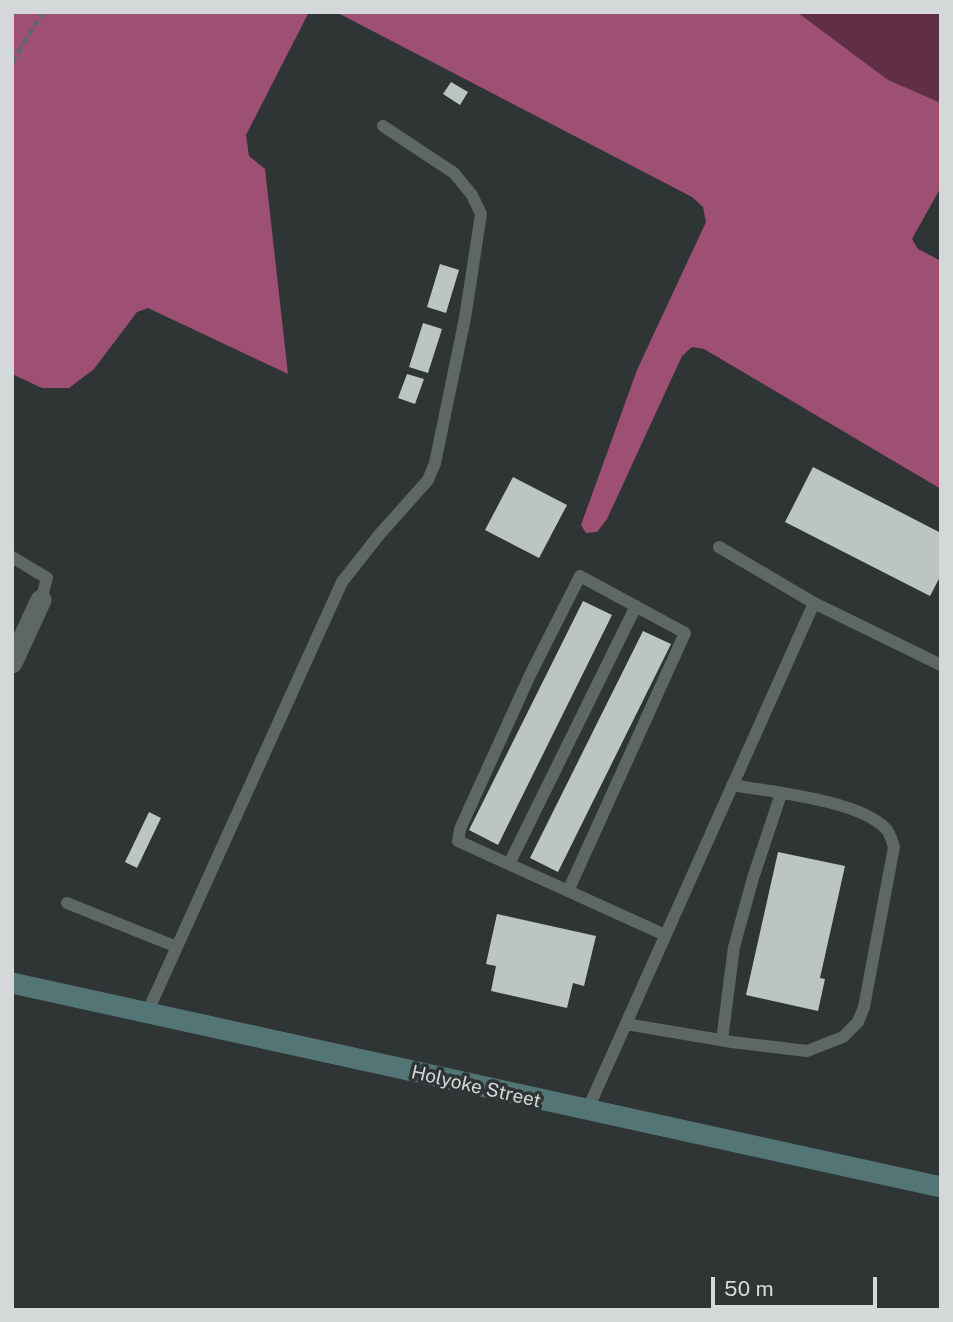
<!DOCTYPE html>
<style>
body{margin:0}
#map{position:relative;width:953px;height:1322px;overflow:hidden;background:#2f3535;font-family:"Public Sans",sans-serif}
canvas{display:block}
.frame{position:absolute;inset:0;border:14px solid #d4d8d8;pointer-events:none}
.scale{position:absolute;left:711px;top:1277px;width:166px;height:32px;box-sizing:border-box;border:4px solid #d4d8d8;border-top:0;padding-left:9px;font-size:21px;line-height:24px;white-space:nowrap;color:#d4d8d8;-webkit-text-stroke:5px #2f3535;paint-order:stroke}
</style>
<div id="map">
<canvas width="953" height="1322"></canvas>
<div class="frame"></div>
<div class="scale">50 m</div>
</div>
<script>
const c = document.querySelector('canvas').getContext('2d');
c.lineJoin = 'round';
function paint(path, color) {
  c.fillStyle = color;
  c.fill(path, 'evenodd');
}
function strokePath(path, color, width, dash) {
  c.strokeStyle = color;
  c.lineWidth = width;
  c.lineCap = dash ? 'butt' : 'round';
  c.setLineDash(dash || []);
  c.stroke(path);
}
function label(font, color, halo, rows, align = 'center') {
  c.font = font + ' "Public Sans",sans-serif';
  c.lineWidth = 7;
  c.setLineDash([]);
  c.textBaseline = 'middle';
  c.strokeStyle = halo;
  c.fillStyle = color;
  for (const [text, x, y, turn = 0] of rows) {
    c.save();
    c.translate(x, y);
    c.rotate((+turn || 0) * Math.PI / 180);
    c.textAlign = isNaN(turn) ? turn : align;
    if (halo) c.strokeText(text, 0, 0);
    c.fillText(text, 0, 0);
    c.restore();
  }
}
paint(new Path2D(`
 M 742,12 L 941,12 L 941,128 Z`), '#602e45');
paint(new Path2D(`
 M 12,12 L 309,12 L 246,135 L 249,156 L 265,169 L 288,374 L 148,308 L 137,312 L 94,369 L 69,388 L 42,388 L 12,374 Z
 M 336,12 L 797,12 L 888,80 L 941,103 L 941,187 L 912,239 L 918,249 L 941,261 L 941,489 L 704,349 L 692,347 L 682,356 L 607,519 L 597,532 L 586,533 L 581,525 L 637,370 L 706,222 L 703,207 L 692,197 Z`), '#9d5073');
paint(new Path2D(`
 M 451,82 L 468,92 L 460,105 L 443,94 Z
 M 440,264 L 459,270 L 446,313 L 427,307 Z
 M 423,323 L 442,329 L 428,373 L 409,367 Z
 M 407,374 L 424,379 L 415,404 L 398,398 Z
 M 813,467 L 941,533 L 941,575 L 930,596 L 785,522 Z
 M 513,477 L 567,505 L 539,558 L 485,530 Z
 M 583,601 L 612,615 L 498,845 L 469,830 Z
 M 643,631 L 671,644 L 558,872 L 530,858 Z
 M 149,812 L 161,818 L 137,868 L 125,862 Z
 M 778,852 L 845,866 L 820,978 L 825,979 L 818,1011 L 746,995 Z
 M 497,914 L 596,936 L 584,986 L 573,983 L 567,1008 L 491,991 L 496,966 L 486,964 Z`), '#bcc4c4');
strokePath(new Path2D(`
 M 12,62 L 43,12`), '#626767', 4.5, [7, 3.5]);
strokePath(new Path2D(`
 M 719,547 L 814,603 L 941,665
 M 12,557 L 47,578 L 41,600
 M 509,864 L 636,606
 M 568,891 L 685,633 L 580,576 L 530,675 L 460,829 L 458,841 L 665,935
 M 67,903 L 177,947
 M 147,1013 L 342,582 L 379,535 L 428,480 L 435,463 L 465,318 L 481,214 L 472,195 L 454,173 L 383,126
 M 626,1024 L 732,1042 L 807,1051 L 843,1037 L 858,1022 L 864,1007 L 894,847 C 892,841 890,832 885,828 C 858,800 771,792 732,785
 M 722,1040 L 734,947 L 753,878 L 781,794
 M 587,1111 L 814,603`), '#5f6666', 12);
strokePath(new Path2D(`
 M 12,663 L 41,600`), '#5f6666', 21);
strokePath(new Path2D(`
 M 12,983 L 941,1187`), '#547575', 21);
label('19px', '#d4d8d8', '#2f3535', [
 ["Holyoke Street",476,1087,13]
]);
</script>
